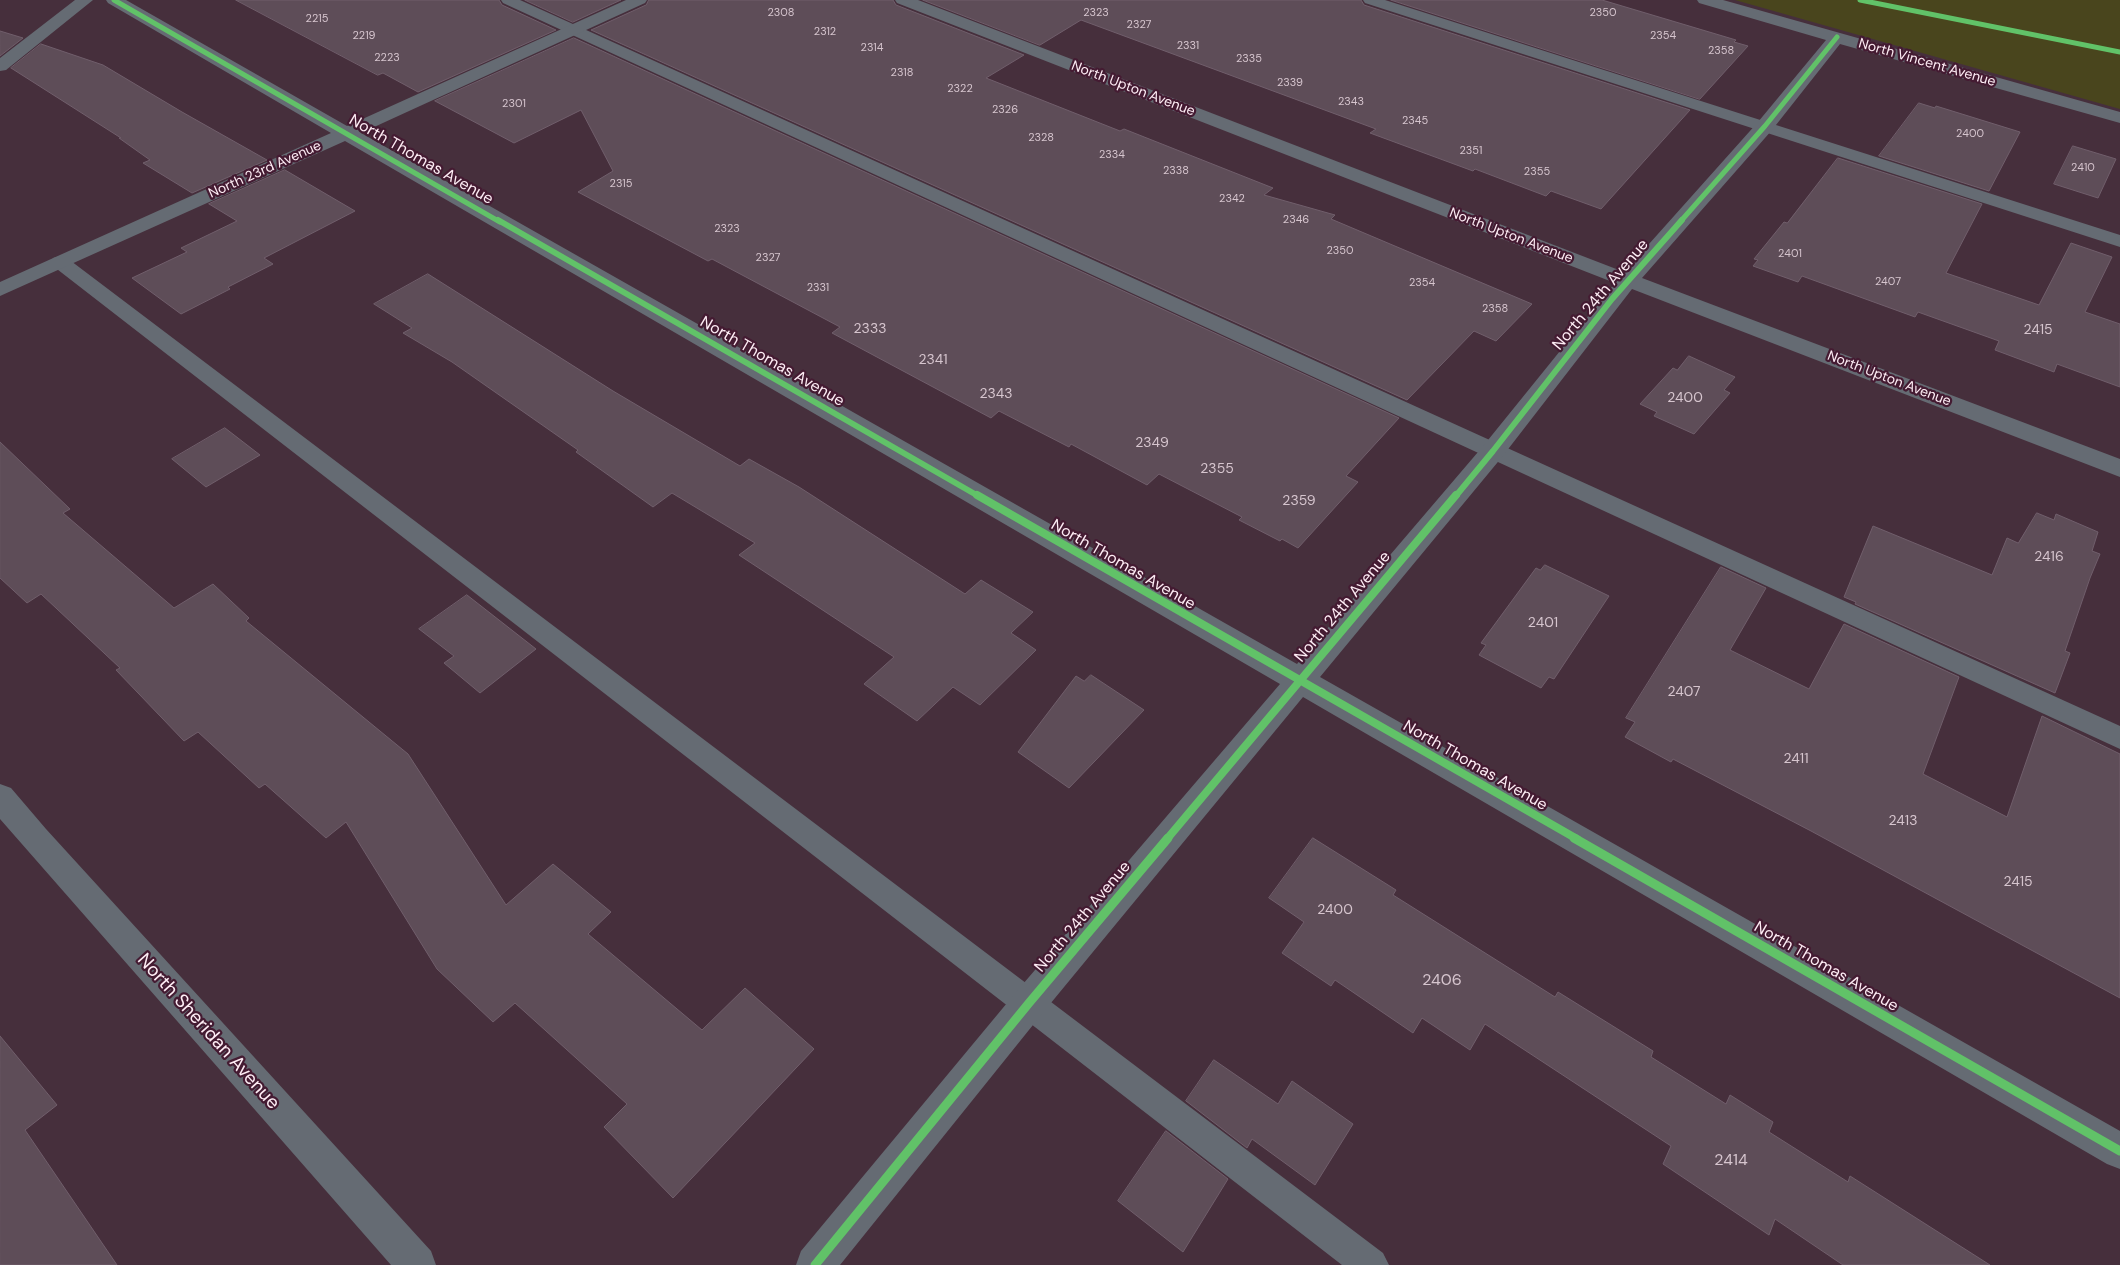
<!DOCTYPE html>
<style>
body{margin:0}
canvas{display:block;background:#462f3c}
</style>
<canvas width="2120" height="1265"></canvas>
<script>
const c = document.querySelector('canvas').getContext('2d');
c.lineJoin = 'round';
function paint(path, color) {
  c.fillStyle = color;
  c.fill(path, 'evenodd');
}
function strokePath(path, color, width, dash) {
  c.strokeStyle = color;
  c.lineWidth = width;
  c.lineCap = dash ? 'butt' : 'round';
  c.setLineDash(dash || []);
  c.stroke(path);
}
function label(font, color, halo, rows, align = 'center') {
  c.font = font + ' "DM Sans",sans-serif';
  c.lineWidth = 4.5;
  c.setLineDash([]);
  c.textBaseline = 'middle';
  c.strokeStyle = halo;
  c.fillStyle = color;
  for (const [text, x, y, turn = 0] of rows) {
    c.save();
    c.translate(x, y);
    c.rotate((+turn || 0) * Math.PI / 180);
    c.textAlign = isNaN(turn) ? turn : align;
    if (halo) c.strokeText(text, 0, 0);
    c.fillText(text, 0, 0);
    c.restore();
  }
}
paint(new Path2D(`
 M 1735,0 L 2120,0 L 2120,109 Z`), '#49451d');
const building = new Path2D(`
 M 236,0 L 499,0 L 502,5 L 556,30 L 418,92 L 383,73 L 378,75 Z
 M 525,0 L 621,0 L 573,22 Z
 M 649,0 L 893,0 L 896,5 L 1024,55 L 986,78 L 1120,131 L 1124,129 L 1273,188 L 1264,195 L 1335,215 L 1331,219 L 1532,304 L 1496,341 L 1474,331 L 1407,400 L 591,30 L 646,5 Z
 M 923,0 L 1361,0 L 1364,5 L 1690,110 L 1601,209 L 1551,191 L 1546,196 L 1475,169 L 1473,171 L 1370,133 L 1376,129 L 1081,20 L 1040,45 Z
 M 1391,0 L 1602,0 L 1736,40 L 1734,42 L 1748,46 L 1700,99 Z
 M 0,31 L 23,38 L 0,56 Z
 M 574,38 L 1399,418 L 1346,476 L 1358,482 L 1298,548 L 1282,539 L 1280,541 L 1239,520 L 1242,517 L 1159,474 L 1147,485 L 1071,444 L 1069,447 L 999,411 L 991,418 L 832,333 L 840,327 L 712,259 L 708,261 L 578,192 L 613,171 L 581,110 L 514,143 L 435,101 Z
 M 41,44 L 103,65 L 182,112 L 267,160 L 192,193 L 143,163 L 150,160 L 119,138 L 121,138 L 11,68 Z
 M 1919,103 L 1935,108 L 1936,106 L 2020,132 L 1989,191 L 1879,156 Z
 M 2073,146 L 2116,159 L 2098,198 L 2054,184 Z
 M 1838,158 L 1982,204 L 1946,273 L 2039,305 L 2071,243 L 2112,257 L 2085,312 L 2120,324 L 2120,387 L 2057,364 L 2054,372 L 1995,350 L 1999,341 L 1918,312 L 1915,317 L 1802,276 L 1798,282 L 1753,266 L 1758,260 L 1754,259 L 1784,222 L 1787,223 Z
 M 285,170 L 355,211 L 264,258 L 273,264 L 228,287 L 230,289 L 181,314 L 132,278 L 187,252 L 181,248 L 237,221 L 209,204 Z
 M 428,274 L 613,391 L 740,466 L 749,459 L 799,487 L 965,594 L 981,580 L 1033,612 L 1011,633 L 1036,650 L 980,705 L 953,687 L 917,721 L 864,684 L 894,657 L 739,555 L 755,543 L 672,493 L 653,507 L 576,452 L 578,450 L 452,362 L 403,333 L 412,328 L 374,304 Z
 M 1689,356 L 1735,377 L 1724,390 L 1730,393 L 1694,434 L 1654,416 L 1657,412 L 1640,404 L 1673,368 L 1677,370 Z
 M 225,428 L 260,455 L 206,487 L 172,459 Z
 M 0,442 L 70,509 L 63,513 L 174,608 L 213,584 L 249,618 L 246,621 L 408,754 L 506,905 L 553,864 L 611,912 L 588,934 L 702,1030 L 745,988 L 814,1049 L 673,1198 L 604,1127 L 627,1104 L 515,1003 L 493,1022 L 437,969 L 346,822 L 326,838 L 265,784 L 259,788 L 198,732 L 184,741 L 116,670 L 120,668 L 41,594 L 27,603 L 0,578 Z
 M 2037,513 L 2054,520 L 2056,514 L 2098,532 L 2092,551 L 2100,554 L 2090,578 L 2065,651 L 2070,653 L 2055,693 L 1855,604 L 1856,602 L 1844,597 L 1873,526 L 1992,575 L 2007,538 L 2018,543 Z
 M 1545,565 L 1609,596 L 1554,679 L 1549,677 L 1541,688 L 1479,655 L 1486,645 L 1481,643 L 1536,568 L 1540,570 Z
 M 1721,567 L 1766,588 L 1730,650 L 1809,689 L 1844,624 L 1959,677 L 1923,774 L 2007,817 L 2042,716 L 2120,754 L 2120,998 L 1811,831 L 1673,759 L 1671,762 L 1625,737 L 1635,722 L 1626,718 Z
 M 467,595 L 536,649 L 480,693 L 444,663 L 454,656 L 419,629 Z
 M 1091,675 L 1144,710 L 1069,788 L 1018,752 L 1076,676 L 1084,681 Z
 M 1313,838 L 1396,890 L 1393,895 L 1555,997 L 1558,992 L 1653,1051 L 1651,1057 L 1726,1104 L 1730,1095 L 1773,1122 L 1769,1132 L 1848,1182 L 1850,1176 L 1990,1265 L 1843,1265 L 1775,1219 L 1769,1235 L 1663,1164 L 1671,1146 L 1485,1024 L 1470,1050 L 1422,1018 L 1413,1033 L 1335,980 L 1331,986 L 1282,953 L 1304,922 L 1269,898 Z
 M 0,1036 L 57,1105 L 25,1130 L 117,1265 L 0,1265 Z
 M 1214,1060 L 1278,1104 L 1292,1081 L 1353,1124 L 1315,1185 L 1252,1139 L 1247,1148 L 1186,1101 Z
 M 1166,1131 L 1228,1179 L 1183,1252 L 1118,1201 Z`);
paint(building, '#5e4d58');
strokePath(building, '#705e6b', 1);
paint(new Path2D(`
 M 501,0 L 520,0 L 2120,726 L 2120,749 L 503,3 Z
 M 1363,0 L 1385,0 L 2120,235 L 2120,247 L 1365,3 Z
 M 60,256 L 67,258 L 1383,1253 L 1389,1265 L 1342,1265 L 53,266 L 51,262 L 53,258 Z`), '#656b73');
paint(new Path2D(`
 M 75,0 L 93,0 L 6,70 L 0,71 L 0,58 Z
 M 106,0 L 126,0 L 347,126 L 626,0 L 647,0 L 645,3 L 361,133 L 1297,664 L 1484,445 L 1615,283 L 897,3 L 895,0 L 918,0 L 1624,272 L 1758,122 L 1826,40 L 1699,3 L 1697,0 L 1723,0 L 2120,112 L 2120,123 L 1840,44 L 1772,130 L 1642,278 L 2120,459 L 2120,477 L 1632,289 L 1502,457 L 1320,677 L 2120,1131 L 2120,1169 L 2107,1164 L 1303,697 L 1041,1015 L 840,1265 L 796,1265 L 801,1251 L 1017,991 L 1280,684 L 345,141 L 0,296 L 0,282 L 331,133 L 108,3 Z
 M 0,784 L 11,788 L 46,829 L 431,1251 L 436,1265 L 391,1265 L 0,819 Z`), '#656b73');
strokePath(new Path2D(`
 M 114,0 L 500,222
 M 1860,0 L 2120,52
 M 1680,222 L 1765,126 L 1837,37`), '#61c268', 5);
strokePath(new Path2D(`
 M 498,220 L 980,497
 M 1455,497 L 1493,451 L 1612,299 L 1682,220`), '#61c268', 6);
strokePath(new Path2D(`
 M 977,495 L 1577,839
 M 1167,839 L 1456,495`), '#61c268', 8);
strokePath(new Path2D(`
 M 1574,838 L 2120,1151
 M 815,1265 L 1029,1003 L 1168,838`), '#61c268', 9);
label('11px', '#d6c5ce', null, [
 ["2308",781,13],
 ["2323",1096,13],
 ["2350",1603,13],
 ["2215",317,19],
 ["2327",1139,25],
 ["2312",825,32],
 ["2219",364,36],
 ["2354",1663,36],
 ["2331",1188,46],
 ["2314",872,48],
 ["2358",1721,51],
 ["2223",387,58],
 ["2335",1249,59],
 ["2318",902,73],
 ["2339",1290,83],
 ["2322",960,89],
 ["2343",1351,102],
 ["2301",514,104],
 ["2326",1005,110],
 ["2345",1415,121],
 ["2400",1970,134],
 ["2328",1041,138],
 ["2351",1471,151],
 ["2334",1112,155],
 ["2410",2083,168],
 ["2338",1176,171],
 ["2355",1537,172],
 ["2315",621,184],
 ["2342",1232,199],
 ["2346",1296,220],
 ["2323",727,229],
 ["2350",1340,251],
 ["2401",1790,254],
 ["2327",768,258],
 ["2407",1888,282],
 ["2354",1422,283],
 ["2331",818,288],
 ["2358",1495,309]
]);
label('14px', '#feedf5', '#441b32', [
 ["North Vincent Avenue",1927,63,16],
 ["North Upton Avenue",1133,89,21],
 ["North 23rd Avenue",265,170,-24],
 ["North Upton Avenue",1511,236,21],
 ["North Upton Avenue",1889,379,21]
]);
label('14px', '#d6c5ce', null, [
 ["2333",870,329],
 ["2415",2038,330],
 ["2341",933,360],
 ["2343",996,394],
 ["2400",1685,398],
 ["2349",1152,443],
 ["2355",1217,469],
 ["2359",1299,501],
 ["2416",2049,557],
 ["2401",1543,623],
 ["2407",1684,692],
 ["2411",1796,759],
 ["2413",1903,821],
 ["2415",2018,882],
 ["2400",1335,910]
]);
label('16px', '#feedf5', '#441b32', [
 ["North Thomas Avenue",421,160,30],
 ["North 24th Avenue",1601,295,-50],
 ["North Thomas Avenue",772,362,30],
 ["North Thomas Avenue",1123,565,30],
 ["North 24th Avenue",1343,607,-50],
 ["North Thomas Avenue",1475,766,30],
 ["North 24th Avenue",1083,917,-50],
 ["North Thomas Avenue",1826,967,30]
]);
label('16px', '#d6c5ce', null, [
 ["2406",1442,981],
 ["2414",1731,1161]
]);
label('19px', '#feedf5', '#441b32', [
 ["North Sheridan Avenue",208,1032,48]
]);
</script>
